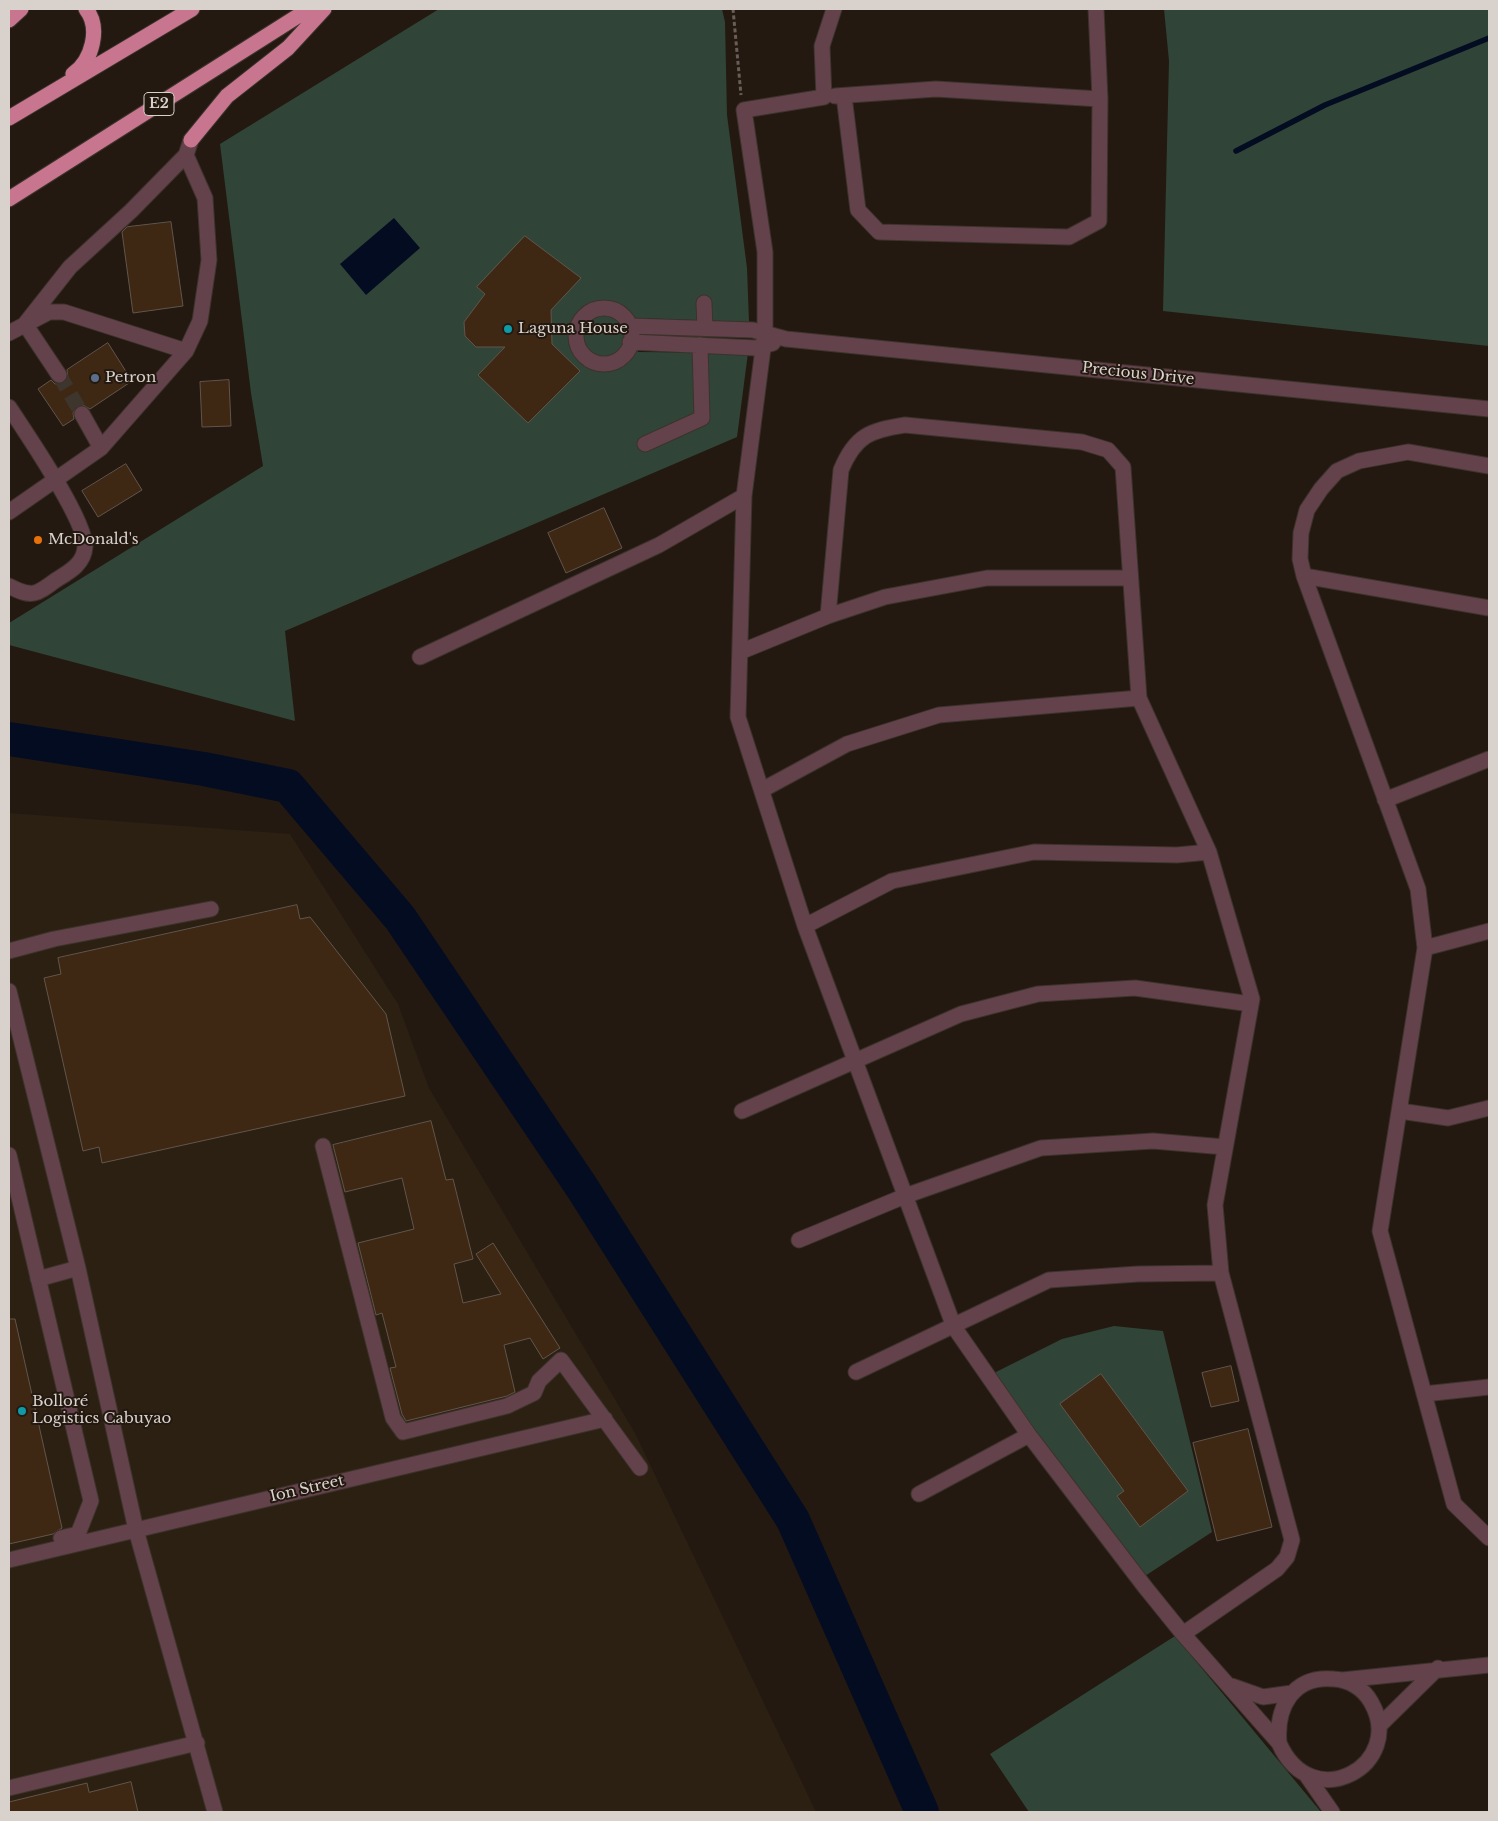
<!DOCTYPE html>
<meta charset="utf-8">
<style>
body{margin:0}
#map{position:relative;width:1498px;height:1821px;overflow:hidden;background:#231911;font-family:"Libre Baskerville",serif}
canvas{display:block}
.frame{position:absolute;inset:0;border:10px solid #d9d2cc;pointer-events:none}
</style>
<div id="map">
<canvas width="1498" height="1821"></canvas>
<div class="frame"></div>
</div>
<script>
const c = document.querySelector('canvas').getContext('2d');
c.lineJoin = 'round';
function paint(path, color) {
  c.fillStyle = color;
  c.fill(path, 'evenodd');
}
function strokePath(path, color, width, dash) {
  c.strokeStyle = color;
  c.lineWidth = width;
  c.lineCap = dash ? 'butt' : 'round';
  c.setLineDash(dash || []);
  c.stroke(path);
}
function label(font, color, halo, rows, align = 'center') {
  c.font = font + ' "Libre Baskerville",serif';
  c.lineWidth = 4;
  c.setLineDash([]);
  c.textBaseline = 'middle';
  c.strokeStyle = halo;
  c.fillStyle = color;
  for (const [text, x, y, turn = 0] of rows) {
    c.save();
    c.translate(x, y);
    c.rotate((+turn || 0) * Math.PI / 180);
    c.textAlign = isNaN(turn) ? turn : align;
    if (halo) c.strokeText(text, 0, 0);
    c.fillText(text, 0, 0);
    c.restore();
  }
}
paint(new Path2D(`
 M 9,813 L 290,834 L 398,1004 L 429,1088 L 635,1433 L 816,1812 L 9,1812 Z`), '#2c2012');
paint(new Path2D(`
 M 439,9 L 722,9 L 725,22 L 727,115 L 747,268 L 749,322 L 637,318 L 638,352 L 748,353 L 737,437 L 285,631 L 295,721 L 9,645 L 9,623 L 263,466 L 251,393 L 220,144 Z
 M 1164,9 L 1489,9 L 1489,346 L 1163,311 L 1169,61 Z
 M 1114,1326 L 1163,1331 L 1212,1532 L 1145,1576 L 992,1374 L 1062,1339 Z
 M 1175,1636 L 1321,1812 L 1029,1812 L 990,1754 Z`), '#304538');
paint(new Path2D(`
 M 394,218 L 420,248 L 366,295 L 340,264 Z`), '#040c21');
strokePath(new Path2D(`
 M 1236,151 L 1325,105 L 1489,38`), '#040c21', 5.5);
strokePath(new Path2D(`
 M 9,739 L 204,769 L 288,786 L 400,918 L 581,1186 L 793,1520 L 922,1812`), '#040c21', 34);
const building = new Path2D(`
 M 171,222 L 183,306 L 133,313 L 122,232 L 127,227 Z
 M 525,236 L 581,278 L 551,310 L 552,344 L 580,371 L 528,423 L 478,375 L 505,347 L 476,347 L 465,336 L 464,322 L 485,294 L 477,287 Z
 M 108,343 L 132,381 L 90,409 L 83,405 L 77,406 L 73,413 L 74,419 L 63,426 L 38,389 L 51,380 L 55,384 L 64,383 L 68,379 L 67,370 Z
 M 229,380 L 231,426 L 202,427 L 200,382 Z
 M 126,464 L 142,490 L 98,517 L 82,491 Z
 M 604,508 L 622,548 L 566,573 L 548,533 Z
 M 297,905 L 300,919 L 310,917 L 386,1014 L 405,1096 L 102,1163 L 99,1147 L 83,1151 L 44,978 L 61,974 L 58,958 Z
 M 431,1121 L 446,1180 L 453,1179 L 473,1259 L 454,1264 L 463,1303 L 501,1294 L 476,1254 L 493,1243 L 560,1348 L 543,1359 L 530,1338 L 504,1345 L 515,1392 L 507,1396 L 406,1421 L 402,1414 L 390,1368 L 396,1367 L 382,1313 L 376,1315 L 358,1243 L 414,1229 L 402,1178 L 345,1192 L 333,1145 Z
 M 9,1319 L 15,1319 L 62,1528 L 53,1534 L 9,1544 Z
 M 1231,1366 L 1239,1401 L 1211,1407 L 1202,1373 Z
 M 1101,1374 L 1188,1491 L 1140,1527 L 1117,1496 L 1124,1491 L 1060,1404 Z
 M 1248,1429 L 1272,1527 L 1217,1541 L 1193,1443 Z
 M 131,1782 L 138,1812 L 9,1812 L 9,1802 L 87,1783 L 89,1792 Z`);
paint(building, '#3e2813');
strokePath(building, '#61554b', 1);
strokePath(new Path2D(`
 M 59,375 L 82,414`), '#3e352d', 15, [15, 8]);
const minor = new Path2D(`
 M 834,9 L 822,46 L 824,97 L 744,110 L 765,252 L 765,333 L 744,496 L 738,717 L 805,926 L 954,1327 L 1029,1435 L 1145,1587 L 1183,1634 L 1279,1743 C 1312,1818 1407,1764 1371,1702 C 1363,1688 1349,1680 1334,1679 C 1293,1675 1276,1707 1279,1743
 M 835,96 L 936,89 L 1100,99 L 1096,9
 M 844,96 L 858,210 L 879,232 L 1069,237 L 1099,221 L 1100,99
 M 704,303 L 705,328
 M576 336a28 28 0 1 1 56 0a28 28 0 1 1-56 0Z
 M 630,326 L 753,330 L 786,339 L 1489,409
 M 9,333 L 49,312 L 64,312 L 186,351
 M 630,342 L 756,348 L 773,343
 M 59,375 L 25,324 L 70,267 L 131,211 L 186,155
 M 9,407 C 26,433 86,520 85,547 C 84,564 69,572 56,580 C 36,595 32,598 9,586
 M 82,414 L 101,448 L 186,351 L 200,321 L 209,260 L 205,198 L 186,155 L 191,140
 M 645,444 L 702,418 L 700,345
 M 1489,466 L 1408,452 L 1359,461 L 1337,471 L 1321,489 L 1307,510 L 1301,533 L 1300,559 L 1304,576 L 1418,889 L 1425,948 L 1380,1231 L 1454,1504 L 1489,1538
 M 9,512 L 101,448
 M 1304,576 L 1489,608
 M 740,652 L 828,616 L 885,597 L 987,578 L 1130,578
 M 420,657 L 659,545 L 744,496
 M 762,790 L 847,744 L 939,715 L 1139,698 L 1123,467 L 1108,450 L 1082,442 L 905,425 C 870,430 855,436 841,470 L 828,616
 M 1385,800 L 1489,759
 M 805,926 L 892,881 L 1034,852 L 1177,855 L 1209,852 L 1139,698
 M 1425,948 L 1489,931
 M 9,951 L 54,939 L 211,909
 M 9,991 L 78,1268 L 136,1530 L 215,1812
 M 742,1111 L 961,1014 L 1038,994 L 1135,988 L 1251,1004
 M 1400,1111 L 1448,1118 L 1489,1108
 M 323,1146 L 393,1418 L 403,1432 L 507,1406 L 534,1393 L 539,1381 L 561,1360 L 640,1468
 M 9,1155 L 91,1501 L 78,1534 L 61,1538
 M 799,1240 L 905,1196 L 1041,1148 L 1153,1141 L 1225,1147
 M 38,1279 L 78,1268
 M 856,1372 L 1049,1280 L 1138,1274 L 1221,1273
 M 1424,1394 L 1489,1387
 M 919,1494 L 1029,1435
 M 9,1560 L 605,1419
 M 1183,1634 L 1277,1569 L 1287,1557 L 1292,1540 L 1221,1273 L 1215,1205 L 1252,999 L 1209,852
 M 1342,1680 L 1489,1665
 M 1232,1686 L 1263,1697 L 1292,1693
 M 1379,1726 L 1438,1668
 M 1307,1776 L 1332,1812
 M 9,1788 L 197,1743`);
const highway = new Path2D(`
 M 9,20 L 21,9
 M 73,74 C 92,61 101,28 86,9
 M 9,118 L 192,9
 M 191,140 L 227,96 L 288,48 L 324,9
 M 9,199 L 309,9`);
strokePath(minor, '#3c332b', 17);
strokePath(highway, '#3c332b', 17);
strokePath(new Path2D(`
 M 733,9 L 741,95`), '#675e57', 3, [4, 2.5]);
strokePath(minor, '#64424c', 15);
strokePath(highway, '#c8768f', 15);
for (const [x, y, r, color] of [
 [508,329,5,"#0f9aa8"],
 [95,378,5,"#5c6f8a"],
 [38,540,5,"#e8710a"],
 [22,1411,5,"#0f9aa8"]
]) {
  const dot = new Path2D();
  dot.arc(x, y, r, 0, 2 * Math.PI);
  c.fillStyle = color;
  c.fill(dot);
  strokePath(dot, '#231911', 2);
}
for (const [x, y, w] of [
 [159,104,30]
]) {
  const box = new Path2D();
  box.roundRect(x - w / 2, y - 11.5, w, 23, 4);
  c.fillStyle = '#231911';
  c.fill(box);
  strokePath(box, '#d9d2cc', 1);
}
label('bold 14px', '#d9d2cc', null, [
 ["E2",159,104]
]);
label('15px', '#d9d2cc', '#231911', [
 ["Laguna House",518,329],
 ["Petron",105,378],
 ["McDonald's",48,540],
 ["Bolloré",32,1402],
 ["Logistics Cabuyao",32,1419]
], 'left');
label('15px', '#d9d2cc', '#231911', [
 ["Precious Drive",1138,374,6],
 ["Ion Street",307,1489,-13]
]);
</script>
